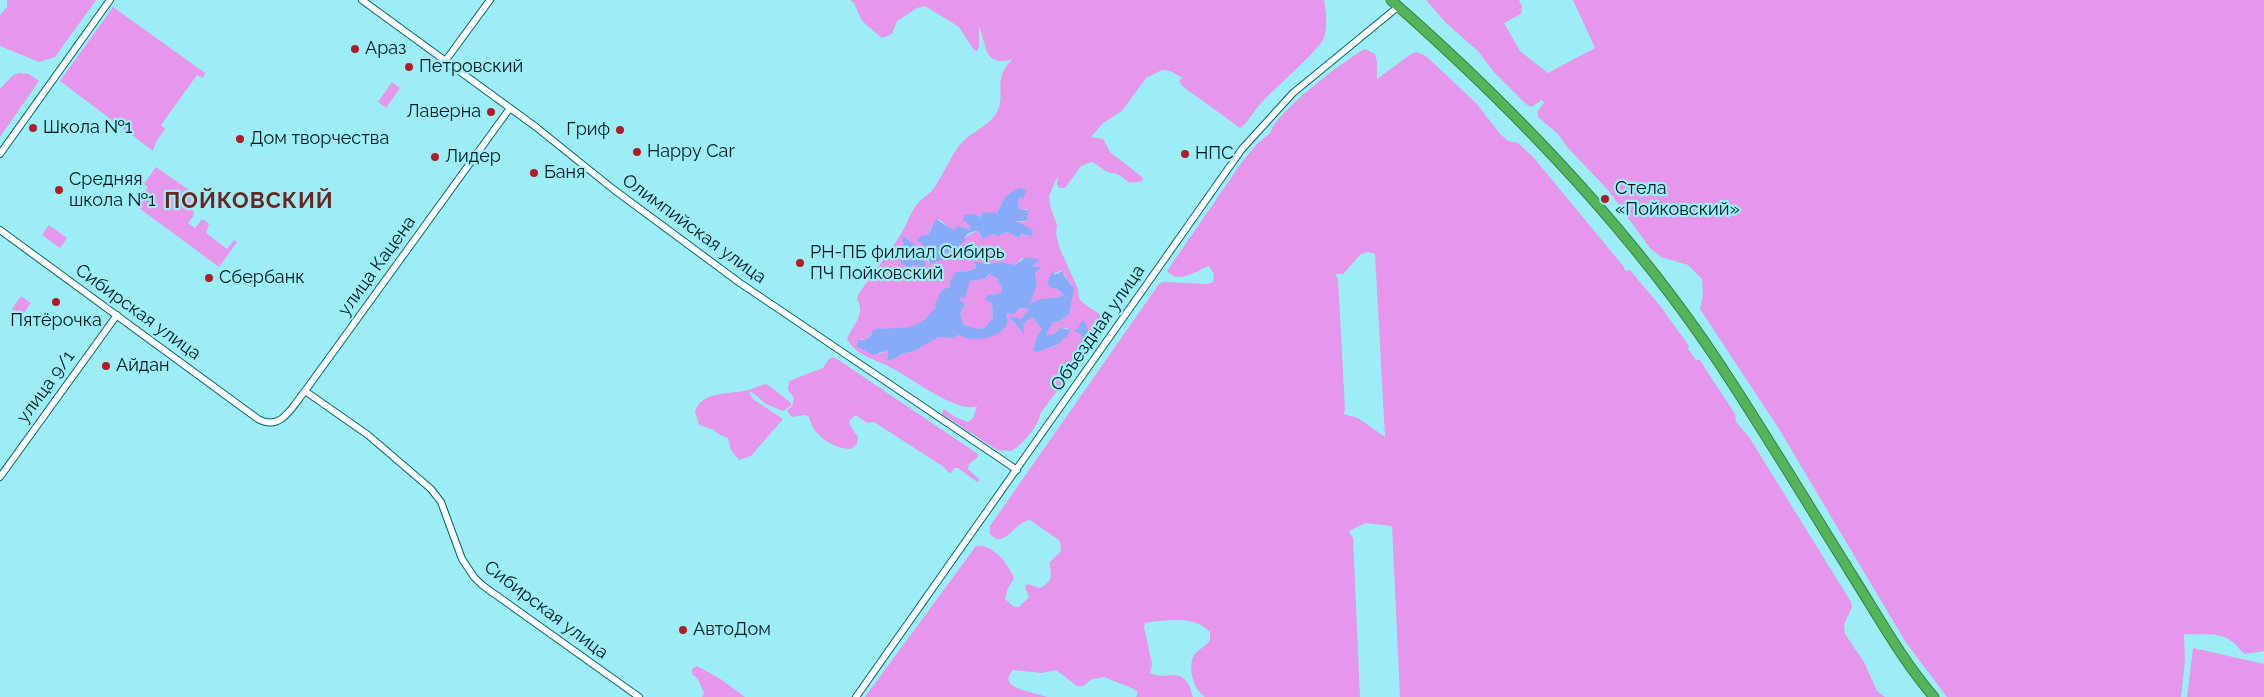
<!DOCTYPE html>
<meta charset="utf-8">
<style>
body{margin:0}
canvas{display:block;background:#9dedf6}
</style>
<canvas width="2264" height="697"></canvas>
<script>
const c = document.querySelector('canvas').getContext('2d');
c.lineJoin = 'round';
function paint(path, color) {
  c.fillStyle = color;
  c.fill(path, 'evenodd');
}
function strokePath(path, color, width, dash) {
  c.strokeStyle = color;
  c.lineWidth = width;
  c.lineCap = dash ? 'butt' : 'round';
  c.setLineDash(dash || []);
  c.stroke(path);
}
function label(font, color, halo, rows, align = 'center') {
  c.font = font + ' Raleway,sans-serif';
  c.lineWidth = 4.5;
  c.setLineDash([]);
  c.textBaseline = 'middle';
  c.strokeStyle = halo;
  c.fillStyle = color;
  for (const [text, x, y, turn = 0] of rows) {
    c.save();
    c.translate(x, y);
    c.rotate((+turn || 0) * Math.PI / 180);
    c.textAlign = isNaN(turn) ? turn : align;
    if (halo) c.strokeText(text, 0, 0);
    c.fillText(text, 0, 0);
    c.restore();
  }
}
paint(new Path2D(`
 M 7,0 L 96,0 L 55,57 L 39,62 L 0,46 L 0,15 L 7,7 Z
 M 850,0 L 1324,0 C 1326,12 1328,26 1324,38 C 1319,50 1274,89 1262,102 C 1255,109 1247,124 1240,128 L 1236,125 L 1182,86 L 1179,80 L 1183,78 L 1170,71 L 1162,70 L 1146,78 L 1122,111 L 1103,123 L 1091,137 L 1103,139 L 1110,152 L 1142,177 L 1143,181 C 1123,185 1130,180 1117,174 C 1113,172 1112,174 1108,172 C 1102,170 1098,164 1091,162 L 1081,166 L 1065,188 L 1059,188 L 1057,183 L 1058,175 L 1049,196 L 1050,206 L 1057,225 L 1056,234 L 1060,249 L 1078,289 L 1079,298 L 1083,303 L 1101,315 L 1104,321 L 1103,328 L 1040,414 C 1039,426 1022,445 1011,451 L 997,450 L 942,414 L 944,409 L 955,417 L 968,422 L 973,418 L 977,406 C 958,415 906,374 888,366 C 873,359 856,355 847,339 C 853,324 866,315 857,299 L 859,293 C 872,275 885,258 897,240 C 905,229 909,215 917,204 C 922,198 929,195 934,188 C 943,175 949,159 959,146 C 969,132 987,128 996,114 C 1008,94 990,80 1013,59 C 984,68 987,46 979,26 L 979,47 L 977,51 L 974,50 L 959,27 L 925,6 L 917,8 L 897,21 L 892,34 L 882,38 L 862,21 L 854,3 ZM 1018,188 L 1020,197 L 1018,200 L 1019,210 L 1028,209 L 1025,222 L 1015,221 L 1028,236 L 1021,234 L 1019,238 L 1007,232 L 1004,234 L 993,234 L 982,238 L 979,232 C 969,229 946,259 930,264 L 928,261 L 928,253 L 925,246 L 931,227 L 939,219 L 953,231 L 962,228 L 970,230 L 971,227 L 965,222 L 974,214 L 980,217 L 982,213 L 997,213 L 1005,197 ZM 1022,258 L 1039,261 L 1032,266 L 1040,267 L 1035,273 L 1037,286 L 1030,301 L 1030,303 L 1060,298 L 1064,295 L 1049,283 L 1053,274 L 1062,270 L 1067,280 L 1072,284 L 1069,314 L 1060,321 L 1053,322 L 1046,335 L 1052,335 L 1061,328 L 1068,328 C 1060,348 1054,348 1033,350 L 1037,336 L 1042,329 L 1032,317 L 1023,324 L 1022,332 L 1011,319 L 1021,319 L 1029,311 L 1025,308 L 1006,312 L 1008,318 L 995,334 L 969,338 L 959,335 L 953,338 L 939,337 L 914,351 L 901,354 L 895,359 L 887,361 L 888,350 L 879,354 L 860,339 L 866,340 L 872,333 L 882,329 L 911,328 L 928,320 L 937,307 L 940,292 L 946,288 L 950,288 L 957,272 L 969,271 L 976,268 L 974,264 L 987,263 L 1015,265 Z
 M 1426,0 L 1519,0 L 1522,6 L 1521,14 L 1504,23 L 1520,51 L 1548,73 L 1595,48 L 1573,0 L 2264,0 L 2264,651 L 2245,654 C 2240,651 2238,646 2234,643 C 2219,630 2202,636 2184,634 L 2185,661 L 2181,697 L 1947,697 L 1905,641 L 1779,429 L 1700,309 L 1703,294 L 1702,279 L 1688,265 L 1661,257 L 1650,248 L 1608,190 L 1568,148 L 1558,134 L 1539,118 L 1537,112 L 1544,103 L 1542,100 L 1531,107 L 1526,104 L 1493,71 L 1478,51 L 1446,23 Z
 M 113,7 L 205,73 L 203,78 L 197,75 L 161,125 L 165,129 L 156,142 L 153,151 L 60,81 Z
 M 1365,49 L 1375,54 L 1377,62 L 1377,79 L 1411,54 L 1416,52 L 1426,56 L 1477,104 L 1500,134 L 1508,141 L 1518,143 L 1534,158 L 1624,267 L 1625,271 L 1630,270 L 1661,307 L 1689,346 L 1688,349 L 1696,360 L 1700,360 L 1703,365 L 1735,414 L 1736,422 L 1749,437 L 1851,602 L 1852,607 L 1844,624 L 1845,634 L 1864,662 L 1877,691 L 1885,697 L 1400,697 L 1392,526 L 1366,523 L 1349,531 L 1353,538 L 1360,697 L 1205,697 C 1194,690 1188,670 1193,657 C 1196,650 1206,647 1210,640 L 1210,632 C 1195,616 1169,620 1149,622 L 1145,623 L 1144,627 L 1152,664 L 1150,673 C 1167,682 1185,662 1193,697 L 1136,697 L 1138,692 L 1134,689 L 1104,677 L 1092,679 L 1083,686 L 1077,686 L 1056,670 L 1042,673 L 1013,670 C 995,689 1036,692 1047,697 L 865,697 L 976,546 C 992,543 1010,565 1014,579 L 1008,588 L 1005,599 L 1014,607 L 1019,607 L 1029,597 L 1025,587 L 1027,584 L 1040,588 C 1055,580 1050,575 1050,562 L 1061,551 L 1060,541 L 1030,520 C 1014,522 1005,550 990,534 L 990,526 L 1159,284 L 1163,282 L 1208,284 L 1213,282 L 1214,274 L 1209,266 C 1198,270 1178,285 1167,271 L 1242,162 L 1258,143 L 1271,132 C 1273,115 1348,57 1365,49 ZM 1368,252 L 1375,254 L 1385,437 L 1358,418 L 1343,414 L 1345,410 L 1338,279 L 1335,274 L 1343,274 L 1361,254 Z
 M 19,73 L 29,74 L 39,81 L 0,137 L 0,89 L 13,75 Z
 M 392,82 L 400,88 L 386,108 L 378,102 Z
 M 156,167 L 189,190 L 194,215 L 188,223 L 195,228 L 202,219 L 209,224 L 206,233 L 227,249 L 234,240 L 237,242 L 219,267 L 135,205 L 148,187 L 144,184 Z
 M 49,225 L 67,238 L 60,248 L 42,235 Z
 M 991,274 L 997,278 L 1002,289 L 1001,293 L 991,295 L 993,318 L 984,328 L 978,329 L 963,325 L 960,314 L 965,304 L 960,302 L 961,297 L 965,297 L 970,281 L 984,279 Z
 M 21,296 L 31,303 L 22,316 L 12,309 Z
 M 834,357 L 978,454 L 978,457 L 969,464 L 968,469 L 980,480 L 977,482 L 958,468 L 954,468 L 951,473 L 948,472 L 944,467 L 874,422 L 867,423 L 856,415 L 850,420 L 849,424 L 858,437 L 857,444 L 851,449 C 832,449 813,435 809,417 L 805,415 L 792,417 L 787,411 L 792,406 L 794,398 L 788,390 L 789,381 L 823,368 L 829,359 Z
 M 767,384 L 791,403 L 791,406 L 783,411 L 766,404 L 752,392 L 749,393 L 753,399 L 783,419 L 751,456 L 739,460 L 731,450 L 728,438 L 720,435 L 712,429 L 699,425 L 695,411 C 702,392 727,394 744,391 C 752,390 759,385 767,384 Z
 M 2193,648 L 2264,664 L 2264,697 L 2187,697 Z
 M 697,666 L 719,678 L 745,697 L 702,697 L 704,693 L 698,679 L 692,674 L 692,669 Z`), '#e696eb');
paint(new Path2D(`
 M 1018,188 L 1026,190 L 1023,199 L 1020,197 L 1018,200 L 1019,210 L 1029,210 L 1026,221 L 1015,221 L 1030,228 L 1033,232 L 1031,236 L 1021,234 L 1019,238 L 1007,232 L 999,236 L 993,234 L 983,239 L 979,232 L 975,231 L 967,234 L 963,243 L 945,254 L 942,261 L 940,260 L 930,264 L 925,246 L 917,241 L 921,236 L 928,235 L 936,219 L 953,230 L 958,226 L 970,230 L 971,227 L 963,220 L 965,215 L 974,214 L 980,217 L 983,212 L 997,213 L 1005,197 Z
 M 903,236 L 915,245 L 904,256 L 905,258 L 910,260 L 918,255 L 925,262 L 924,269 L 913,264 L 911,267 L 907,267 L 900,261 L 900,253 L 904,243 L 902,241 Z
 M 1026,257 L 1040,260 L 1032,266 L 1041,267 L 1035,273 L 1037,286 L 1030,303 L 1042,299 L 1060,297 L 1064,295 L 1057,289 L 1050,287 L 1047,282 L 1053,271 L 1054,271 L 1054,275 L 1063,271 L 1064,276 L 1074,288 L 1069,314 L 1060,321 L 1053,322 L 1046,335 L 1052,335 L 1061,328 L 1070,330 C 1064,342 1057,346 1045,349 C 1040,351 1039,353 1033,350 L 1037,336 L 1042,329 L 1032,317 L 1023,324 L 1024,334 L 1010,318 L 1013,317 L 1021,319 L 1029,310 L 1025,308 L 1018,309 L 1014,314 L 1007,313 C 1006,317 1009,319 1007,324 C 1001,339 971,343 959,335 L 953,338 L 939,337 L 914,351 L 901,354 L 895,359 L 887,361 L 888,350 L 873,355 L 857,346 L 858,340 L 866,340 L 872,334 L 872,331 L 876,329 C 904,327 918,332 936,307 L 935,303 L 938,300 L 940,292 L 946,288 L 950,288 L 950,281 L 956,272 L 969,271 L 976,268 L 974,262 L 989,264 L 999,262 L 1015,265 ZM 990,274 L 997,278 L 1002,289 L 1001,293 L 987,296 L 985,300 L 992,303 L 993,318 L 984,328 L 978,329 L 963,325 L 960,314 L 965,304 L 960,301 L 961,297 L 965,298 L 970,281 L 984,279 Z
 M 1084,320 L 1091,337 L 1088,343 L 1082,339 L 1082,335 L 1073,330 L 1078,329 L 1081,322 Z`), '#87abf7');
const minor = new Path2D(`
 M 362,0 L 536,127 L 613,189 L 740,283 L 1017,470
 M 446,60 L 490,0
 M 0,154 L 110,0
 M 0,230 L 258,419 C 281,432 292,407 305,391 L 510,108
 M 305,391 L 368,435 L 431,489 L 441,502 L 462,559 L 474,577 L 482,585 L 639,697
 M 0,477 L 117,315
 M 856,697 L 1242,149 L 1293,93 L 1399,6`);
const highway = new Path2D(`
 M 1391,0 C 1514,108 1629,227 1719,363 C 1765,433 1808,504 1852,575 C 1878,616 1902,660 1934,697`);
strokePath(minor, '#00646d', 8);
strokePath(highway, '#387e44', 11);
strokePath(minor, '#fff', 6);
strokePath(highway, '#55b45a', 9);
for (const [x, y, r, color] of [
 [355,49,5,"#af1d26"],
 [409,67,5,"#af1d26"],
 [491,112,5,"#af1d26"],
 [33,128,5,"#af1d26"],
 [620,130,5,"#af1d26"],
 [240,139,5,"#af1d26"],
 [637,152,5,"#af1d26"],
 [1185,154,5,"#af1d26"],
 [435,157,5,"#af1d26"],
 [534,173,5,"#af1d26"],
 [59,190,5,"#af1d26"],
 [1605,199,5,"#af1d26"],
 [800,263,5,"#af1d26"],
 [209,278,5,"#af1d26"],
 [56,302,5,"#af1d26"],
 [106,366,5,"#af1d26"],
 [683,630,5,"#af1d26"]
]) {
  const dot = new Path2D();
  dot.arc(x, y, r, 0, 2 * Math.PI);
  c.fillStyle = color;
  c.fill(dot);
  strokePath(dot, '#9dedf6', 2);
}
label('18px', '#011a1c', '#9dedf6', [
 ["Араз",365,49],
 ["Петровский",419,67],
 ["Лаверна",481,112,"right"],
 ["Школа №1",43,128],
 ["Гриф",610,130,"right"],
 ["Дом творчества",250,139],
 ["Happy Car",647,152],
 ["НПС",1195,154],
 ["Лидер",445,157],
 ["Баня",544,173],
 ["Средняя",69,180],
 ["школа №1",69,201],
 ["Стела",1615,189],
 ["«Пойковский»",1615,210],
 ["РН-ПБ филиал Сибирь",810,253],
 ["ПЧ Пойковский",810,274],
 ["Сбербанк",219,278],
 ["Пятёрочка",56,321,"center"],
 ["Айдан",116,366],
 ["АвтоДом",693,630]
], 'left');
label('18px', '#011a1c', '#9dedf6', [
 ["Олимпийская улица",694,229,36],
 ["улица Кацена",377,266,-54],
 ["Сибирская улица",138,312,36],
 ["Объездная улица",1098,328,-55],
 ["улица 9/1",46,387,-54],
 ["Сибирская улица",546,610,37]
]);
c.letterSpacing = '1px';
label('bold 22px', '#6a2523', '#9dedf6', [
 ["ПОЙКОВСКИЙ",249,201]
]);
c.letterSpacing = '0px';
</script>
